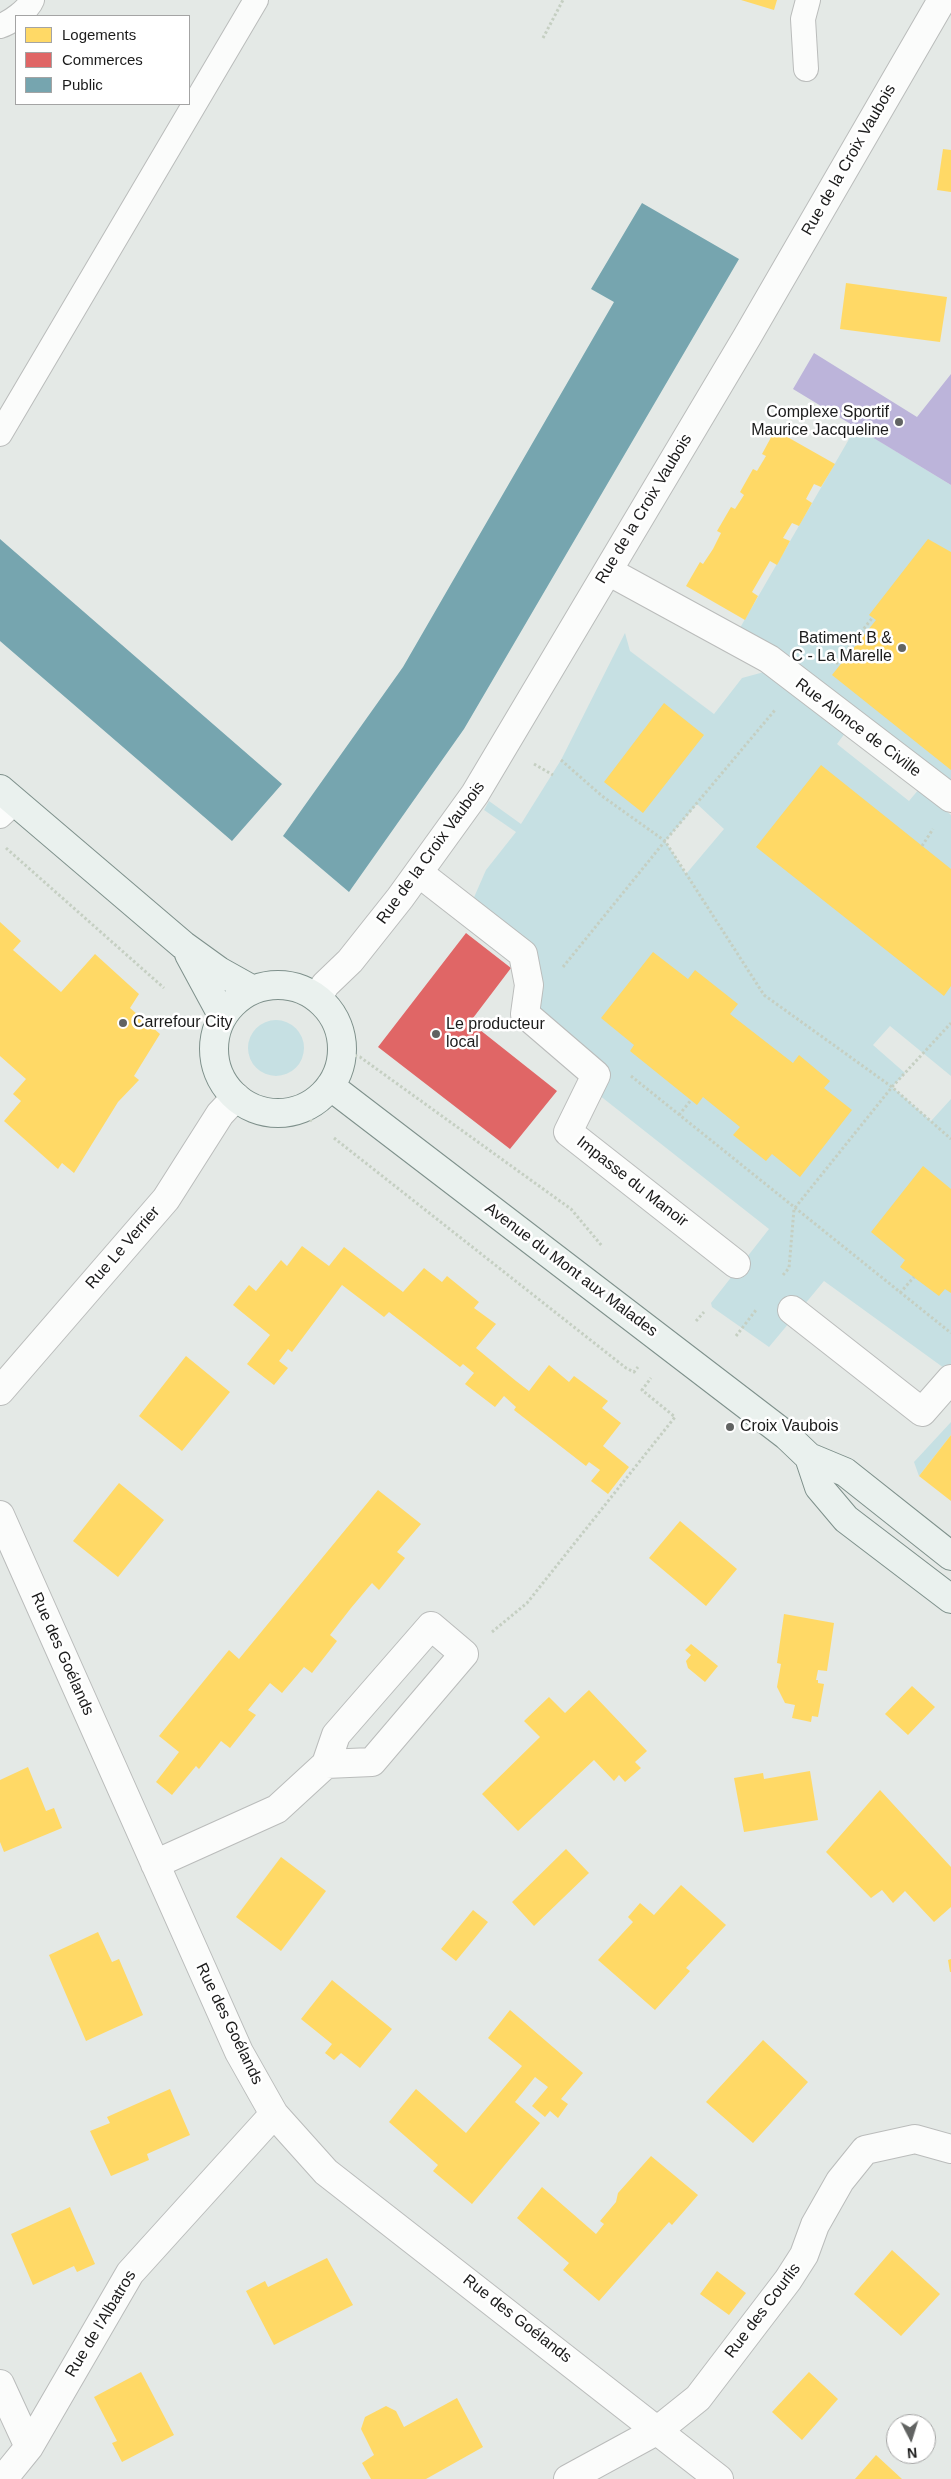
<!DOCTYPE html>
<meta charset="utf-8">
<style>
body{margin:0}
#map{position:relative;width:951px;height:2479px;overflow:hidden;background:#e4e9e6;font-family:Helvetica,sans-serif}
canvas{display:block}
.legend{position:absolute;left:15px;top:15px;width:175px;height:90px;box-sizing:border-box;background:#fff;border:1px solid #a4a4a4;margin:0;padding:6px 9px;list-style:none;font-size:15px;color:#1b1b1b}
.legend li{display:flex;align-items:center;gap:10px;height:25px}
.legend b{width:25px;border:1px solid #a4a4a4}
.north{position:absolute;left:886px;top:2414px;width:50px;height:50px;box-sizing:border-box;background:#fff;border:1px solid #a4a4a4;border-radius:50%;rotate:175deg;font-size:14px;font-weight:700;line-height:20px;text-align:center;color:#1b1b1b}
.north::after{content:'';display:block;margin:auto;width:18px;height:22px;background:#616362;clip-path:polygon(50% 0,100% 100%,50% 72%,0 100%)}
</style>
<div id="map">
<canvas width="951" height="2479"></canvas>
<ul class="legend">
<li><b style="height:14px;background:#ffd966"></b>Logements</li>
<li><b style="height:14px;background:#e06666"></b>Commerces</li>
<li><b style="height:14px;background:#76a5af"></b>Public</li>
</ul>
<div class="north">N</div>
</div>
<script>
const c = document.querySelector('canvas').getContext('2d');
c.lineJoin = 'round';
function paint(path, color) {
  c.fillStyle = color;
  c.fill(path, 'evenodd');
}
function strokePath(path, color, width, dash) {
  c.strokeStyle = color;
  c.lineWidth = width;
  c.lineCap = dash ? 'butt' : 'round';
  c.setLineDash(dash || []);
  c.stroke(path);
}
function label(font, color, halo, rows, align = 'center') {
  c.font = font + ' Helvetica,sans-serif';
  c.lineWidth = 5;
  c.setLineDash([]);
  c.textBaseline = 'middle';
  c.strokeStyle = halo;
  c.fillStyle = color;
  for (const [text, x, y, turn = 0] of rows) {
    c.save();
    c.translate(x, y);
    c.rotate((+turn || 0) * Math.PI / 180);
    c.textAlign = isNaN(turn) ? turn : align;
    if (halo) c.strokeText(text, 0, 0);
    c.fillText(text, 0, 0);
    c.restore();
  }
}
paint(new Path2D(`
 M 856,427 L 951,485 L 951,798 L 733,640 Z
 M 625,633 L 630,651 L 714,714 L 742,678 L 764,672 L 845,733 L 837,744 L 909,801 L 919,789 L 951,815 L 951,1076 L 890,1026 L 873,1045 L 905,1073 L 892,1087 L 931,1121 L 951,1099 L 951,1382 L 944,1368 L 824,1281 L 769,1347 L 712,1307 L 711,1303 L 769,1229 L 599,1095 L 596,1075 L 525,1014 L 523,954 L 468,911 L 486,870 L 516,832 L 484,810 L 489,801 L 521,824 L 561,760 ZM 697,804 L 724,829 L 686,874 L 665,841 Z
 M248 1048a28 28 0 1 1 56 0a28 28 0 1 1-56 0Z
 M 951,1422 L 951,1435 L 919,1476 L 914,1462 Z`), '#c6e0e3');
paint(new Path2D(`
 M 814,353 L 917,417 L 951,374 L 951,485 L 793,389 Z`), '#bcb4da');
paint(new Path2D(`
 M 741,0 L 777,0 L 774,10 Z
 M 943,149 L 951,150 L 951,192 L 937,190 Z
 M 846,283 L 947,297 L 940,342 L 840,329 Z
 M 775,430 L 835,464 L 821,487 L 814,484 L 806,499 L 812,503 L 799,526 L 792,523 L 783,538 L 790,541 L 777,565 L 770,561 L 752,592 L 758,596 L 745,620 L 686,586 L 700,562 L 703,564 L 713,549 L 721,533 L 717,531 L 731,507 L 735,509 L 744,495 L 740,492 L 753,469 L 757,471 L 766,456 L 762,454 Z
 M 928,539 L 951,552 L 951,770 L 832,675 L 876,620 L 869,615 Z
 M 664,703 L 704,735 L 643,813 L 604,782 Z
 M 821,765 L 951,869 L 951,986 L 944,996 L 756,847 Z
 M 0,922 L 21,941 L 13,950 L 61,992 L 95,954 L 139,994 L 130,1008 L 160,1034 L 134,1076 L 139,1080 L 118,1102 L 74,1173 L 62,1163 L 58,1169 L 4,1121 L 21,1101 L 13,1094 L 26,1079 L 0,1056 Z
 M 653,952 L 688,979 L 695,970 L 738,1004 L 730,1014 L 793,1063 L 799,1055 L 830,1081 L 824,1088 L 852,1110 L 800,1177 L 772,1154 L 766,1161 L 733,1135 L 740,1127 L 703,1097 L 697,1105 L 630,1051 L 634,1045 L 601,1018 Z
 M 923,1166 L 951,1189 L 951,1293 L 945,1289 L 939,1296 L 900,1267 L 905,1260 L 871,1232 Z
 M 302,1246 L 329,1266 L 344,1247 L 403,1292 L 424,1268 L 442,1282 L 447,1276 L 479,1302 L 474,1308 L 496,1324 L 476,1348 L 516,1381 L 529,1391 L 549,1365 L 569,1382 L 574,1376 L 608,1401 L 602,1408 L 621,1423 L 603,1446 L 629,1467 L 608,1494 L 591,1481 L 600,1470 L 589,1462 L 586,1466 L 514,1410 L 516,1407 L 504,1396 L 495,1407 L 465,1384 L 474,1373 L 463,1364 L 460,1367 L 389,1312 L 384,1317 L 342,1285 L 292,1352 L 288,1349 L 279,1361 L 288,1368 L 274,1385 L 247,1364 L 270,1335 L 233,1305 L 249,1285 L 256,1291 L 281,1260 L 287,1266 Z
 M 186,1356 L 230,1392 L 182,1451 L 139,1416 Z
 M 951,1435 L 951,1501 L 919,1476 Z
 M 119,1483 L 164,1520 L 118,1577 L 73,1541 Z
 M 378,1490 L 421,1524 L 397,1552 L 405,1558 L 379,1590 L 372,1583 L 351,1608 L 330,1635 L 337,1641 L 312,1673 L 304,1667 L 282,1693 L 270,1683 L 248,1710 L 256,1715 L 230,1748 L 221,1741 L 199,1769 L 196,1766 L 172,1795 L 156,1782 L 179,1752 L 159,1736 L 229,1650 L 239,1659 Z
 M 680,1521 L 737,1569 L 706,1606 L 649,1558 Z
 M 784,1614 L 834,1623 L 827,1671 L 818,1670 L 816,1680 L 818,1680 L 818,1683 L 824,1684 L 818,1717 L 812,1716 L 811,1722 L 792,1718 L 795,1705 L 785,1703 L 777,1687 L 781,1664 L 777,1663 Z
 M 691,1644 L 718,1666 L 705,1682 L 688,1668 L 686,1661 L 691,1655 L 685,1650 Z
 M 912,1686 L 935,1707 L 908,1735 L 885,1714 Z
 M 589,1690 L 647,1751 L 635,1762 L 641,1768 L 625,1782 L 619,1775 L 614,1781 L 594,1760 L 518,1831 L 482,1794 L 540,1737 L 524,1721 L 549,1697 L 565,1713 Z
 M 28,1767 L 46,1811 L 54,1808 L 62,1828 L 4,1852 L 0,1842 L 0,1780 Z
 M 810,1771 L 818,1820 L 744,1832 L 734,1778 L 763,1773 L 764,1779 Z
 M 880,1790 L 951,1867 L 951,1907 L 934,1922 L 905,1891 L 893,1903 L 882,1890 L 871,1898 L 826,1852 Z
 M 566,1849 L 589,1873 L 534,1926 L 512,1902 Z
 M 281,1857 L 326,1891 L 281,1951 L 236,1917 Z
 M 681,1885 L 726,1925 L 686,1968 L 690,1971 L 655,2010 L 598,1960 L 633,1922 L 628,1917 L 640,1903 L 654,1915 Z
 M 473,1910 L 488,1922 L 456,1961 L 441,1949 Z
 M 98,1932 L 112,1962 L 119,1959 L 143,2015 L 86,2041 L 49,1955 Z
 M 951,1959 L 951,1972 L 950,1972 L 948,1960 Z
 M 332,1980 L 392,2029 L 360,2068 L 341,2053 L 334,2060 L 325,2053 L 332,2044 L 301,2019 Z
 M 510,2010 L 583,2073 L 561,2099 L 568,2104 L 558,2118 L 550,2111 L 545,2117 L 532,2106 L 548,2087 L 535,2077 L 515,2102 L 540,2123 L 472,2204 L 433,2171 L 438,2165 L 389,2122 L 416,2089 L 466,2133 L 522,2066 L 488,2038 Z
 M 763,2040 L 808,2082 L 753,2143 L 706,2102 Z
 M 170,2089 L 190,2135 L 147,2154 L 149,2160 L 111,2176 L 90,2131 L 110,2123 L 107,2117 Z
 M 651,2156 L 698,2195 L 672,2225 L 669,2222 L 599,2301 L 563,2270 L 569,2263 L 517,2218 L 542,2187 L 596,2234 L 604,2224 L 600,2221 L 616,2202 L 618,2193 Z
 M 70,2207 L 95,2264 L 77,2272 L 74,2266 L 33,2285 L 11,2234 Z
 M 892,2250 L 940,2294 L 901,2336 L 854,2294 Z
 M 327,2258 L 353,2305 L 274,2345 L 246,2291 L 265,2281 L 268,2287 Z
 M 717,2271 L 746,2293 L 729,2315 L 700,2294 Z
 M 141,2372 L 174,2435 L 122,2462 L 112,2443 L 117,2441 L 94,2397 Z
 M 809,2372 L 838,2399 L 802,2440 L 772,2412 Z
 M 457,2398 L 483,2447 L 426,2479 L 371,2479 L 362,2463 L 374,2455 L 361,2429 L 365,2417 L 386,2406 L 396,2411 L 404,2427 Z
 M 876,2455 L 902,2479 L 855,2479 Z`), '#ffd966');
paint(new Path2D(`
 M 466,933 L 511,968 L 470,1022 L 557,1091 L 510,1149 L 378,1047 Z`), '#e06666');
paint(new Path2D(`
 M 642,203 L 739,259 L 464,729 L 349,892 L 283,836 L 403,667 L 614,302 L 591,289 Z
 M 0,539 L 282,784 L 232,841 L 0,641 Z`), '#76a5af');
const lane = new Path2D(`
 M 0,26 C 10,23 28,10 32,0
 M 806,69 L 803,19 L 808,0
 M 0,434 L 256,0
 M 0,816 L 15,802`);
const street = new Path2D(`
 M 608,571 L 769,659 L 951,798
 M 419,873 L 523,954 L 529,985 L 525,1014 L 596,1075 L 568,1132 L 736,1264
 M 318,998 L 325,985 L 350,961 L 400,898 L 475,794 L 747,337 L 942,0
 M 792,1310 L 922,1412 L 951,1379
 M 0,1391 L 166,1199 L 220,1114 L 236,1097
 M 0,1515 L 239,2052 L 274,2114 L 326,2172 L 719,2479
 M 431,1626 L 464,1654 L 372,1762 L 326,1764 L 336,1735 Z
 M 155,1864 L 277,1809 L 326,1764
 M 0,2384 L 29,2447
 M 3,2479 L 29,2447 L 130,2273 L 274,2114
 M 568,2479 L 658,2430 L 698,2398 L 788,2280 L 804,2255 L 815,2225 L 840,2181 L 865,2150 L 915,2139 L 951,2149`);
const secondary = new Path2D(`
 M 0,789 L 183,945 L 219,971 L 253,990
 M 189,954 L 222,1015
 M214 1049a64 64 0 1 1 128 0a64 64 0 1 1-128 0Z
 M 330,1086 L 787,1436 L 809,1457 L 845,1472 L 951,1556
 M 809,1457 L 819,1487 L 846,1519 L 951,1599`);
strokePath(lane, '#babcbb', 26);
strokePath(street, '#babcbb', 30);
strokePath(secondary, '#7e908b', 30);
strokePath(new Path2D(`
 M 543,38 L 563,0
 M 836,664 L 873,617
 M 561,760 L 602,796 L 665,841 L 764,995 L 892,1087 L 951,1139
 M 534,764 L 553,775
 M 922,846 L 933,829
 M 6,848 L 164,988
 M 563,967 L 665,841 L 775,710
 M 350,1054 L 360,1057 L 571,1209 L 602,1246
 M 631,1076 L 951,1333
 M 298,1111 L 312,1121
 M 679,1115 L 691,1100
 M 334,1138 L 626,1368 L 634,1372 L 638,1367
 M 783,1275 L 789,1268 L 794,1209 L 892,1087 L 951,1023
 M 900,1293 L 914,1277
 M 696,1321 L 704,1312
 M 736,1336 L 756,1310
 M 492,1632 L 527,1603 L 675,1417 L 642,1390 L 651,1378`), '#c5cfc2', 3, [2.5, 2.5]);
strokePath(lane, '#fbfcfb', 24);
strokePath(street, '#fbfcfb', 28);
strokePath(secondary, '#eaf1ee', 28);
for (const [x, y, r, color] of [
 [899,422,5,"#616362"],
 [902,648,5,"#616362"],
 [123,1023,5,"#616362"],
 [436,1034,5,"#616362"],
 [730,1427,5,"#616362"]
]) {
  const dot = new Path2D();
  dot.arc(x, y, r, 0, 2 * Math.PI);
  c.fillStyle = color;
  c.fill(dot);
  strokePath(dot, '#fff', 2);
}
label('16px', '#1b1b1b', '#fff', [
 ["Rue de la Croix Vaubois",849,160,-60],
 ["Rue de la Croix Vaubois",644,509,-59],
 ["Rue Alonce de Civille",858,728,37],
 ["Rue de la Croix Vaubois",431,853,-54],
 ["Impasse du Manoir",632,1182,38],
 ["Rue Le Verrier",123,1248,-49],
 ["Avenue du Mont aux Malades",571,1270,37],
 ["Rue des Goélands",62,1654,66],
 ["Rue des Goélands",229,2024,64],
 ["Rue des Courlis",763,2311,-53],
 ["Rue des Goélands",517,2319,38],
 ["Rue de l'Albatros",101,2324,-59]
]);
label('16px', '#1b1b1b', '#fff', [
 ["Complexe Sportif",889,413,"right"],
 ["Maurice Jacqueline",889,431,"right"],
 ["Batiment B &",892,639,"right"],
 ["C - La Marelle",892,657,"right"],
 ["Carrefour City",133,1023],
 ["Le producteur",446,1025],
 ["local",446,1043],
 ["Croix Vaubois",740,1427]
], 'left');
</script>
